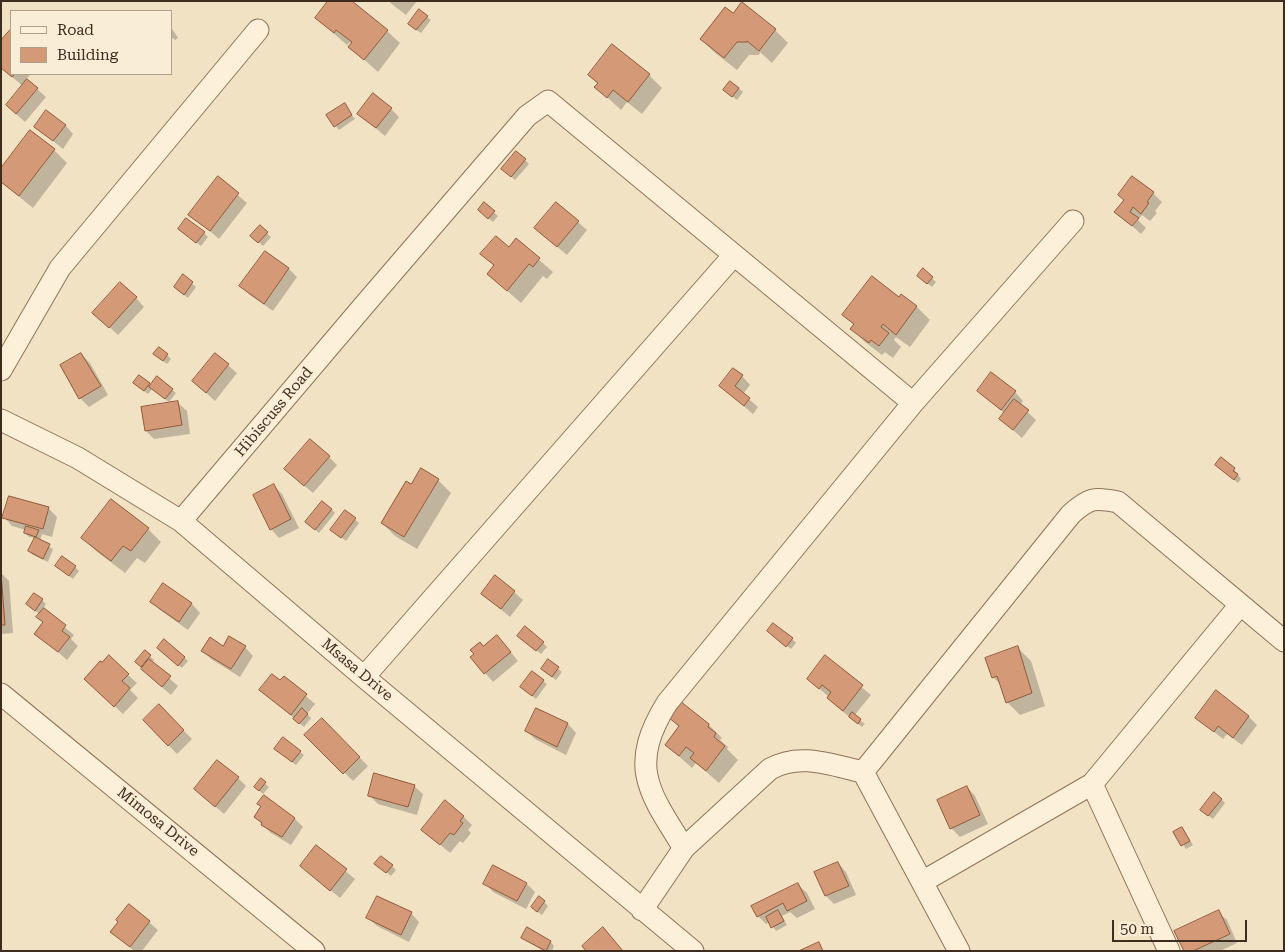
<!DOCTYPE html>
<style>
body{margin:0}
#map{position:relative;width:1285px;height:952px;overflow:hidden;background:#f2e2c4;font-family:"Roboto Serif",serif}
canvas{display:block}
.frame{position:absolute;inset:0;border:2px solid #3e2c1e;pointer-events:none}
.legend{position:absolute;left:10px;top:10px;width:162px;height:65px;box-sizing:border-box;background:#f9edd5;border:1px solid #aea08c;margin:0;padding:6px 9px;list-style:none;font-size:15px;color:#3e2c1e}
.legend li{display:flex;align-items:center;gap:10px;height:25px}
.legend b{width:25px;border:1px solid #aea08c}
.scale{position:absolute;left:1112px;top:920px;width:135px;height:22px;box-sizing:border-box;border:2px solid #3e2c1e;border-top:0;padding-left:6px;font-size:15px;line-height:18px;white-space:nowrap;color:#3e2c1e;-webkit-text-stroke:4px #f9edd5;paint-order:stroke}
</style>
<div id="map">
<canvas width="1285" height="952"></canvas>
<div class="frame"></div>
<ul class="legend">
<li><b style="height:6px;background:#fcf0d9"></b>Road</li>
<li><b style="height:14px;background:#d49976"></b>Building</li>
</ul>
<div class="scale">50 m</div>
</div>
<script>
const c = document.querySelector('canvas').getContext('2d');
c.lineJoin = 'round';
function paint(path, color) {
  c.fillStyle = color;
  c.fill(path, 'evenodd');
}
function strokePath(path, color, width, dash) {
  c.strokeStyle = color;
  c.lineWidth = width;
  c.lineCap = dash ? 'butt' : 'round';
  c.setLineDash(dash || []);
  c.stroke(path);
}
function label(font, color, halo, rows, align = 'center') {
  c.font = font + ' "Roboto Serif",serif';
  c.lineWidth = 5;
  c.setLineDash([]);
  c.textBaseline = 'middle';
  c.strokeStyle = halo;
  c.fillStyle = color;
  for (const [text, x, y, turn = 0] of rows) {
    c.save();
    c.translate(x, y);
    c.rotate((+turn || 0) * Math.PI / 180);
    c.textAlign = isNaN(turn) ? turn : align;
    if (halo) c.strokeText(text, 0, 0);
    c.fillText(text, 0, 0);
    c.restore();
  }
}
paint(new Path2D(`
 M 388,1 L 417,1 L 406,15 Z
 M 733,15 L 775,30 L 788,43 L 772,63 L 760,52 L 759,55 L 749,55 L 737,70 L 714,52 L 701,39 Z
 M 427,17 L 431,20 L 421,33 L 413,28 Z
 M 316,18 L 387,31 L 400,43 L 378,72 L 350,47 L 352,44 L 350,42 L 347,45 Z
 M 171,27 L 178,38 L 175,40 L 171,37 Z
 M 11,30 L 11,74 L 31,74 L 26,79 L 46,97 L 25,122 L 16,114 L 23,86 L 1,68 L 1,42 Z
 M 612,46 L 649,75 L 662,88 L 642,114 L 627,102 L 621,110 L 596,87 L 598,84 L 589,75 Z
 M 731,82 L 743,92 L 737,100 L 729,94 Z
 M 344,105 L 355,119 L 339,130 L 328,116 Z
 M 391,109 L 399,117 L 385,136 L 359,114 Z
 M 65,125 L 73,134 L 63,149 L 36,127 Z
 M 54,150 L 67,163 L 33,208 L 1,182 Z
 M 525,160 L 529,164 L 515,180 L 507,173 Z
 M 218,178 L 247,203 L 219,239 L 190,214 Z
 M 1153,193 L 1162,202 L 1155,211 L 1157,213 L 1150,221 L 1142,215 L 1138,220 L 1146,228 L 1141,234 L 1116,212 Z
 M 556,203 L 587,230 L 567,255 L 544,236 Z
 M 484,204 L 498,216 L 493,222 L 483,214 Z
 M 260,227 L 271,237 L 263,246 L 252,236 Z
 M 184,233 L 204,233 L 208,237 L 201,246 Z
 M 516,240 L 553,272 L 547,279 L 543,276 L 521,303 L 488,274 L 494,266 L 482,254 L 509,249 Z
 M 265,252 L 289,269 L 297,277 L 273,311 L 250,295 L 241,286 Z
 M 923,270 L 936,282 L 932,287 L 922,279 Z
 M 183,276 L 196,287 L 188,298 L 179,291 Z
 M 901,295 L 917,307 L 930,320 L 910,347 L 896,337 L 894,340 L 901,347 L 893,358 L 885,352 L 882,355 L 865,342 L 852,329 L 855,326 L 844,315 L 899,298 Z
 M 136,298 L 144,307 L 118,335 L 103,321 Z
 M 81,354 L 90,363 L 108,395 L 89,407 L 80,398 Z
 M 215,354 L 237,373 L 215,401 L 193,381 Z
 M 167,355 L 171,359 L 167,364 L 159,358 Z
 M 742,376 L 750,385 L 743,394 L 758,407 L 753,414 L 720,386 Z
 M 139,377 L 151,386 L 172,390 L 176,393 L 169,402 L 152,389 L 148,394 L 138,387 Z
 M 978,391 L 1015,392 L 1023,401 L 1020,405 L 1036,420 L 1022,438 L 1000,419 L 1005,414 Z
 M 178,403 L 187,411 L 190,434 L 154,439 L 146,431 Z
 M 329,457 L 337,465 L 313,493 L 294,477 Z
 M 1221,469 L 1234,469 L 1241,479 L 1238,483 Z
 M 438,480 L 451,493 L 417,549 L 395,536 L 382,523 L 412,486 Z
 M 274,486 L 282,494 L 299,528 L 279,538 L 271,529 Z
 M 111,501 L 148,529 L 161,542 L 145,563 L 137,558 L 125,573 L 96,551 L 83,538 Z
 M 48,508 L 57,517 L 52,537 L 42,534 L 40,541 L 53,549 L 48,562 L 33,555 L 29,551 L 35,538 L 29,537 L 25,533 L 26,530 L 12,526 L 4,517 Z
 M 331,509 L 335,513 L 319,533 L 306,522 Z
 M 345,511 L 359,523 L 346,541 L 336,533 Z
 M 75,567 L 79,571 L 73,579 L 61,570 Z
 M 1,573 L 9,581 L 13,633 L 1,634 Z
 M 163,584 L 192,604 L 200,613 L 188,630 L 160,610 L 151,602 Z
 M 514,592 L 523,600 L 510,617 L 482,594 Z
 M 42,600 L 46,604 L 43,609 L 74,635 L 71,639 L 78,646 L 67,660 L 36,633 L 44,623 L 38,617 L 40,614 L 31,608 Z
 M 772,635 L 792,639 L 796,643 L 791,649 Z
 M 523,640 L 543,643 L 547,647 L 541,654 Z
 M 505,645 L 518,661 L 493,682 L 485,673 Z
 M 245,647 L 253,656 L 240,677 L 211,659 L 203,651 Z
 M 1018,648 L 1031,661 L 1045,706 L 1020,715 L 1007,702 L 1001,685 L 993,677 Z
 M 145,652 L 154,660 L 152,663 L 178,686 L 171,695 L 151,678 L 137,662 Z
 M 162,652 L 184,657 L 188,661 L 182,668 Z
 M 825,657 L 871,695 L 854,716 L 865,724 L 862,727 L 837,707 L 828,698 L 829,697 L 808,679 Z
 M 549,661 L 562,672 L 556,680 L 542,669 Z
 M 128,675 L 137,683 L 130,690 L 138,698 L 123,714 L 94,687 Z
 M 284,677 L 315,704 L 307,714 L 311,718 L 304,727 L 261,690 L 281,682 Z
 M 543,681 L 547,684 L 536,699 L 526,691 Z
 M 1216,692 L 1249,717 L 1257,725 L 1242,745 L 1227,734 L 1223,739 L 1197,718 Z
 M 159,706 L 192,739 L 177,754 L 144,720 Z
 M 537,710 L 568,724 L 576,733 L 566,755 L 535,739 L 526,731 Z
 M 669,717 L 709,725 L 722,738 L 720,740 L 728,747 L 727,749 L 738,760 L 719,783 L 696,763 L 692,768 L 666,745 L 680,728 Z
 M 322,720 L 368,766 L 353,781 L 306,735 Z
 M 300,752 L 304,755 L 296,765 L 280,753 Z
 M 238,778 L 246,786 L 224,814 L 195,789 Z
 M 261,780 L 269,787 L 263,794 L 255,787 Z
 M 414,786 L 423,794 L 417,815 L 378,804 L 369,795 Z
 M 967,787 L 975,796 L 988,824 L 960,837 L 951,828 Z
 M 264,797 L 295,819 L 303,827 L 291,845 L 271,833 L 255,817 L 262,807 Z
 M 1221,799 L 1225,803 L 1213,819 L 1206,814 Z
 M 463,816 L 472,825 L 468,830 L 471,833 L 463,843 L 460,841 L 450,853 L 423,830 Z
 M 1182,828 L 1193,845 L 1186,849 L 1175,832 Z
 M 317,847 L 355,879 L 340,898 L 301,866 Z
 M 838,863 L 846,872 L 856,895 L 834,904 L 826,896 L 816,873 Z
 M 392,866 L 396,870 L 391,876 L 380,867 Z
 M 485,883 L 527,884 L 535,892 L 526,909 L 493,892 Z
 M 798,885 L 807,893 L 815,909 L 797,918 L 790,912 L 782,916 L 787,925 L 776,931 L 770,922 L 766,924 L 758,916 Z
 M 544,902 L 548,906 L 542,915 L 536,911 Z
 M 129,905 L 158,930 L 142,951 L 134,951 L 112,932 Z
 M 1218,912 L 1227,920 L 1237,943 L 1220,951 L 1185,951 Z
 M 411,913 L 419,922 L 409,942 L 377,926 L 368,918 Z
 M 522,938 L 551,942 L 554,946 L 552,951 L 543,951 Z`), '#0003');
const building = new Path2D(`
 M 328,1 L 352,1 L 388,30 L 364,60 L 348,47 L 352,42 L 336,30 L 334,33 L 315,18 Z
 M 742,2 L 776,29 L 759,51 L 747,41 L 747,42 L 737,42 L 724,58 L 700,39 L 725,7 L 733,13 Z
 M 419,9 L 428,16 L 416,30 L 408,24 Z
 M 11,29 L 11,74 L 15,74 L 12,77 L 1,68 L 1,40 Z
 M 612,44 L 650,74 L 628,102 L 613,90 L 607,98 L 594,87 L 598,83 L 588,75 Z
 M 27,79 L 38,88 L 16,114 L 6,105 Z
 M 730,81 L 739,88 L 732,97 L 723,90 Z
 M 373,93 L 392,108 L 376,128 L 357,114 Z
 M 345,103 L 352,115 L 334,127 L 326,115 Z
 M 46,110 L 66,125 L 53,141 L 34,127 Z
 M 30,130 L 55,149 L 19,196 L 1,182 L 1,168 Z
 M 516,151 L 526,159 L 511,177 L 501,169 Z
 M 218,176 L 239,193 L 210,231 L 188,215 Z
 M 1132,176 L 1154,192 L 1147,202 L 1149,203 L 1141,214 L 1133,207 L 1130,212 L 1139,218 L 1132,226 L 1114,212 L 1124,200 L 1118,195 Z
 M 484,202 L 495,211 L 488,219 L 478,210 Z
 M 556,202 L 579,221 L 557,247 L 534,228 Z
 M 186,218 L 205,232 L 196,243 L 178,229 Z
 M 260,225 L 268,232 L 258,243 L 250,236 Z
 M 496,236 L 509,247 L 516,238 L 540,258 L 533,267 L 529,264 L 507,291 L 487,274 L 494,265 L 480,254 Z
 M 265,251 L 289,268 L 264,304 L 239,286 Z
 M 923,268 L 933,277 L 927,284 L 917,276 Z
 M 183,274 L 193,282 L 184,295 L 174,287 Z
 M 872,276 L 899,297 L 901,294 L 917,306 L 896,335 L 883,324 L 881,327 L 889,333 L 879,346 L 871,340 L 869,343 L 850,329 L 854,324 L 842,315 Z
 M 120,282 L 137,297 L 109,328 L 92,313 Z
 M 159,347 L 168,354 L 163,361 L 153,354 Z
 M 81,353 L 101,386 L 79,399 L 60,365 Z
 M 215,353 L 229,364 L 206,393 L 192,381 Z
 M 733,368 L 743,375 L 735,386 L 750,398 L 744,406 L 719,386 Z
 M 991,372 L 1016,391 L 1001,410 L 977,391 Z
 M 139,375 L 150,383 L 144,391 L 133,383 Z
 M 157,376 L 173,389 L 165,399 L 149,387 Z
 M 1014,399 L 1029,410 L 1013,430 L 999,419 Z
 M 178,401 L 182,425 L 145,431 L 141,407 Z
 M 310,439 L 330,456 L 304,486 L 284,469 Z
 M 1221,457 L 1235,468 L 1233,471 L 1238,474 L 1234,480 L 1215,465 Z
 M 421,468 L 439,479 L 404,537 L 381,523 L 406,481 L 411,484 Z
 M 274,484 L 291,519 L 270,530 L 253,495 Z
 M 9,496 L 49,507 L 43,529 L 2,518 Z
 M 111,499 L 149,528 L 131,551 L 123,546 L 111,561 L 81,538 Z
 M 322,501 L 332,509 L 315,530 L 305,522 Z
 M 345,510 L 356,518 L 341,538 L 330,530 Z
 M 26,526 L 39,530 L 36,537 L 24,533 Z
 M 35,537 L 50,544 L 43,559 L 28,551 Z
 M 62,556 L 76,566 L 69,576 L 55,566 Z
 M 1,573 L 5,625 L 1,625 Z
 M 495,575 L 515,591 L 501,609 L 481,594 Z
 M 163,583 L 192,603 L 179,622 L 150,602 Z
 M 34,593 L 43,599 L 35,611 L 26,604 Z
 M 44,608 L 66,625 L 62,631 L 70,637 L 58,652 L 34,634 L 43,622 L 36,617 Z
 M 773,623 L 793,638 L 786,647 L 767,631 Z
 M 525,626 L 544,642 L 536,651 L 517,636 Z
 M 497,635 L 511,652 L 484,674 L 470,657 L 474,654 L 470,650 L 480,642 L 483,646 Z
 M 229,636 L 246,646 L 231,669 L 201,651 L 210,637 L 223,646 Z
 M 164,639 L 185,657 L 178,666 L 157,648 Z
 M 1018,646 L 1032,693 L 1006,703 L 997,676 L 992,678 L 985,658 Z
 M 145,650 L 151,655 L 141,667 L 135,662 Z
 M 109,655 L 129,674 L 122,681 L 130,688 L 114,707 L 84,679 L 100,661 L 102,662 Z
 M 825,655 L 863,685 L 843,711 L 827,698 L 831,692 L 822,685 L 819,689 L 807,679 Z
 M 149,659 L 171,676 L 162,687 L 141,669 Z
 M 548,659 L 559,667 L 552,677 L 541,669 Z
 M 532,671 L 544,680 L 532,696 L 520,687 Z
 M 272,674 L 280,680 L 284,676 L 307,694 L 291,715 L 259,690 Z
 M 1216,690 L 1249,716 L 1233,738 L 1218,726 L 1214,732 L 1195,718 Z
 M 680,701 L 709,724 L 708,727 L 716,733 L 714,737 L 725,746 L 706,771 L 690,758 L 694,753 L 686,747 L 679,756 L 665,745 L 679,726 L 668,717 Z
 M 159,704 L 184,730 L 168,746 L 143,720 Z
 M 302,708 L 308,714 L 299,724 L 293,719 Z
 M 536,708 L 568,723 L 557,747 L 525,731 Z
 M 852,712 L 861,719 L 858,724 L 849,717 Z
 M 322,718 L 360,757 L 343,774 L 304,735 Z
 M 283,737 L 301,751 L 292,762 L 274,749 Z
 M 217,760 L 239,777 L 215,807 L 194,789 Z
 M 374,773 L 415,785 L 408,807 L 368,796 Z
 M 261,778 L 266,782 L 259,791 L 254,787 Z
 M 967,786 L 980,815 L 950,829 L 937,800 Z
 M 1214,792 L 1222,799 L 1208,816 L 1200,810 Z
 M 264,795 L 295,818 L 282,837 L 261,825 L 262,823 L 254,817 L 261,806 L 257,804 Z
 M 445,800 L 464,816 L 460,821 L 463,823 L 454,835 L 450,833 L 440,845 L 421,830 Z
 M 1182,827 L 1190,841 L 1181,846 L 1173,832 Z
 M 316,845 L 347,869 L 330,891 L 300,866 Z
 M 381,856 L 393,865 L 386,873 L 374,864 Z
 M 838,862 L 849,886 L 825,896 L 814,872 Z
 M 493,865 L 527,883 L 517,901 L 483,884 Z
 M 798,883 L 807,901 L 787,911 L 783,903 L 757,917 L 751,906 Z
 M 377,896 L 412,912 L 401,935 L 366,918 Z
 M 539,896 L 545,901 L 537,912 L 531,907 Z
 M 129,904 L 150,921 L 130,947 L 110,932 L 118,922 L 116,920 Z
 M 778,910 L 784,921 L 771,928 L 766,917 Z
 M 1219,910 L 1230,934 L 1193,951 L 1184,951 L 1174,931 Z
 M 527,927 L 551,941 L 546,951 L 521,938 Z
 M 603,927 L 623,951 L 586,951 L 582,946 Z
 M 819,942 L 823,951 L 799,951 Z`);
paint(building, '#d49976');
strokePath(building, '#91593b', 1);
const street = new Path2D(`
 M 1,370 L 60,268 L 258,30
 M 1,420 L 78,458 L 181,521 L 364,677 L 693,951
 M 181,521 L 366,303 L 527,116 L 548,101 L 913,403
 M 364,677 L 734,255
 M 1,694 L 314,951
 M 863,772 L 1071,514 C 1089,498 1094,497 1118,502 L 1284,641
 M 1092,784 L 1169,951
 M 684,848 C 648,791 628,766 667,703 L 913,403 L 1073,221
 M 922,882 L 1092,784 L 1240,605
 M 642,910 L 684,848 L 770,769 C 800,752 831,765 863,772 L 959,951`);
strokePath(street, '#8f7358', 23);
strokePath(street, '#fcf0d9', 21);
label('15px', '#3e2c1e', '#f9edd5', [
 ["Hibiscuss Road",274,412,-50],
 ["Msasa Drive",357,670,40],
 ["Mimosa Drive",158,822,39]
]);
</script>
